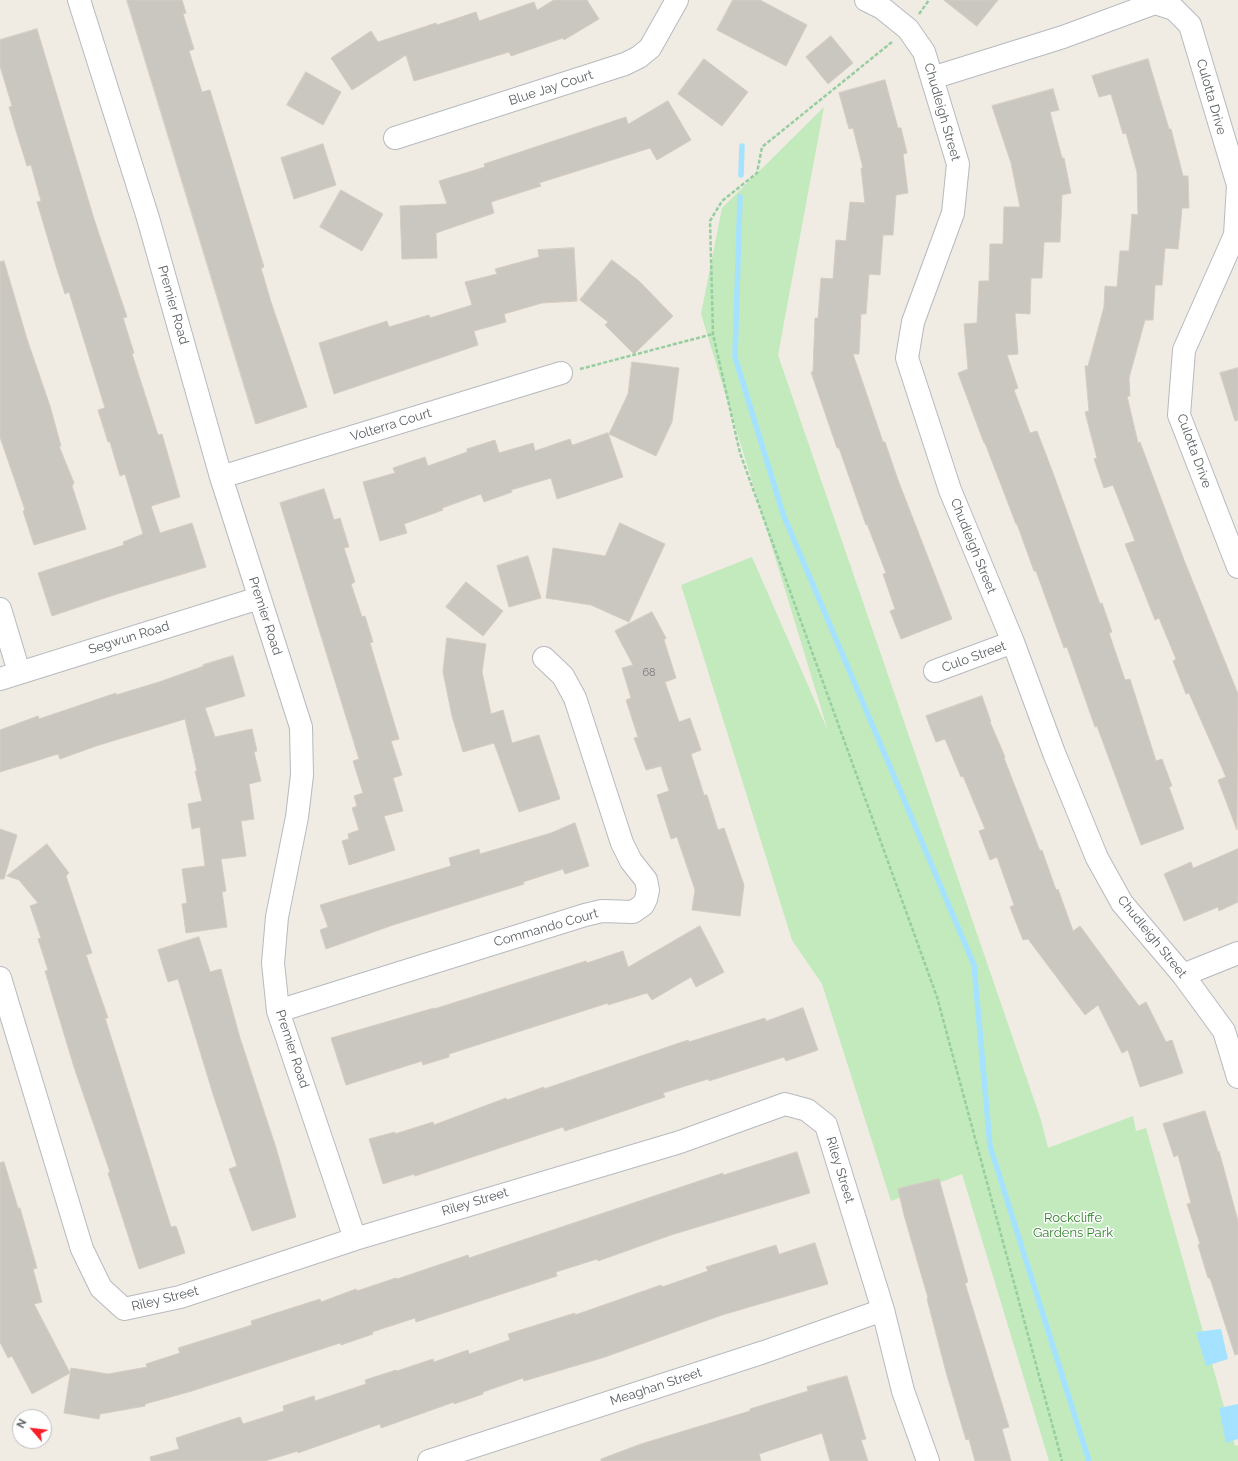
<!DOCTYPE html>
<style>
body{margin:0}
#map{position:relative;width:1238px;height:1461px;overflow:hidden;background:#f0ebe3;font-family:Raleway,sans-serif}
canvas{display:block}
.north{position:absolute;left:12px;top:1409px;width:40px;height:40px;box-sizing:border-box;background:#fff;border:1px solid #bdc0c1;border-radius:50%;rotate:298deg;font-size:11px;font-weight:700;line-height:16px;text-align:center;color:#5b6165}
.north::after{content:'';display:block;margin:auto;width:14px;height:18px;background:#fa1e27;clip-path:polygon(50% 0,100% 100%,50% 72%,0 100%)}
</style>
<div id="map">
<canvas width="1238" height="1461"></canvas>
<div class="north">N</div>
</div>
<script>
const c = document.querySelector('canvas').getContext('2d');
c.lineJoin = 'round';
function paint(path, color) {
  c.fillStyle = color;
  c.fill(path, 'evenodd');
}
function strokePath(path, color, width, dash) {
  c.strokeStyle = color;
  c.lineWidth = width;
  c.lineCap = dash ? 'butt' : 'round';
  c.setLineDash(dash || []);
  c.stroke(path);
}
function label(font, color, halo, rows, align = 'center') {
  c.font = font + ' Raleway,sans-serif';
  c.lineWidth = 3;
  c.setLineDash([]);
  c.textBaseline = 'middle';
  c.strokeStyle = halo;
  c.fillStyle = color;
  for (const [text, x, y, turn = 0] of rows) {
    c.save();
    c.translate(x, y);
    c.rotate((+turn || 0) * Math.PI / 180);
    c.textAlign = isNaN(turn) ? turn : align;
    if (halo) c.strokeText(text, 0, 0);
    c.fillText(text, 0, 0);
    c.restore();
  }
}
paint(new Path2D(`
 M 824,107 L 778,355 L 1041,1120 L 1048,1148 L 1133,1116 L 1136,1131 L 1146,1128 L 1235,1446 L 1238,1445 L 1238,1461 L 1049,1461 L 962,1174 L 891,1201 L 822,984 L 792,940 L 681,585 L 752,557 L 828,731 L 701,314 L 722,208 Z`), '#c2eabd');
paint(new Path2D(`
 M 1221,1329 L 1228,1359 L 1206,1366 L 1196,1332 Z
 M 1238,1404 L 1238,1439 L 1226,1443 L 1219,1408 Z`), '#a4e2ff');
strokePath(new Path2D(`
 M 741,175 L 742,146
 M 740,197 L 735,357 L 783,514 L 974,965 L 990,1146 L 1089,1461`), '#a4e2ff', 5.5);
const building = new Path2D(`
 M 127,0 L 182,0 L 186,13 L 183,14 L 194,49 L 189,51 L 202,92 L 210,90 L 264,267 L 261,268 L 271,302 L 307,407 L 256,424 Z
 M 554,0 L 587,0 L 599,19 L 564,40 L 563,38 L 511,56 L 509,52 L 414,81 L 406,55 L 352,90 L 331,58 L 371,31 L 378,42 L 436,23 L 437,25 L 476,12 L 479,21 L 534,2 L 537,10 Z
 M 733,0 L 760,0 L 807,25 L 786,66 L 717,30 Z
 M 944,0 L 998,0 L 977,26 Z
 M 37,29 L 94,219 L 127,317 L 123,318 L 134,353 L 132,354 L 158,435 L 162,434 L 180,497 L 151,506 L 160,533 L 192,523 L 206,567 L 114,595 L 52,616 L 38,573 L 124,545 L 123,542 L 143,534 L 125,474 L 120,476 L 110,442 L 108,442 L 98,410 L 105,408 L 69,292 L 65,294 L 56,266 L 37,202 L 41,201 L 31,165 L 27,166 L 17,134 L 9,107 L 12,106 L 0,66 L 0,40 Z
 M 831,36 L 853,63 L 828,84 L 806,57 Z
 M 704,59 L 748,92 L 722,126 L 678,94 Z
 M 1148,59 L 1169,129 L 1171,129 L 1183,176 L 1188,176 L 1189,208 L 1182,208 L 1178,249 L 1165,248 L 1162,285 L 1155,285 L 1153,320 L 1145,320 L 1129,378 L 1130,396 L 1127,396 L 1138,443 L 1140,442 L 1184,560 L 1238,694 L 1237,830 L 1218,780 L 1226,777 L 1189,693 L 1186,694 L 1173,661 L 1176,659 L 1159,618 L 1155,620 L 1125,544 L 1135,541 L 1113,485 L 1104,488 L 1094,459 L 1097,458 L 1085,412 L 1089,411 L 1085,366 L 1088,366 L 1104,307 L 1105,286 L 1117,287 L 1120,251 L 1129,251 L 1132,214 L 1138,215 L 1137,172 L 1126,133 L 1123,134 L 1111,94 L 1099,97 L 1092,76 Z
 M 306,72 L 341,92 L 323,125 L 287,105 Z
 M 885,80 L 898,128 L 901,128 L 907,153 L 903,154 L 908,193 L 896,195 L 893,235 L 883,235 L 880,275 L 869,274 L 866,314 L 861,314 L 859,354 L 853,354 L 883,442 L 885,442 L 898,480 L 952,619 L 901,639 L 890,611 L 895,609 L 883,574 L 886,573 L 867,524 L 866,525 L 839,448 L 837,448 L 811,372 L 813,372 L 815,318 L 818,318 L 821,278 L 833,279 L 836,240 L 846,241 L 850,202 L 865,203 L 861,168 L 863,168 L 853,128 L 849,129 L 839,93 Z
 M 1053,89 L 1059,110 L 1050,112 L 1062,158 L 1064,158 L 1071,193 L 1062,195 L 1060,242 L 1044,242 L 1042,278 L 1031,278 L 1030,314 L 1015,313 L 1018,354 L 1007,355 L 1018,388 L 1014,390 L 1030,433 L 1037,431 L 1053,473 L 1100,604 L 1102,603 L 1112,632 L 1109,633 L 1125,680 L 1130,679 L 1156,761 L 1162,759 L 1172,786 L 1169,787 L 1184,829 L 1141,845 L 1097,726 L 1095,727 L 1067,647 L 1064,648 L 1036,571 L 1034,571 L 1017,524 L 1016,524 L 985,443 L 984,443 L 958,373 L 968,369 L 964,324 L 977,323 L 979,281 L 989,281 L 990,244 L 1003,244 L 1004,207 L 1020,207 L 1011,163 L 992,106 Z
 M 668,101 L 691,140 L 657,160 L 650,148 L 539,183 L 541,186 L 491,202 L 494,213 L 436,233 L 437,258 L 402,259 L 400,206 L 447,204 L 439,181 L 485,167 L 484,164 L 626,117 L 628,124 Z
 M 323,144 L 336,185 L 294,199 L 281,158 Z
 M 341,190 L 383,214 L 362,251 L 320,227 Z
 M 574,248 L 577,301 L 542,303 L 504,314 L 506,322 L 474,331 L 478,345 L 334,394 L 319,343 L 387,321 L 389,327 L 429,315 L 430,318 L 472,305 L 465,282 L 497,274 L 495,269 L 539,257 L 538,250 Z
 M 612,260 L 639,281 L 673,316 L 634,354 L 605,325 L 608,322 L 580,300 Z
 M 4,261 L 27,339 L 50,406 L 61,446 L 59,446 L 74,483 L 72,486 L 86,529 L 34,545 L 23,511 L 25,510 L 0,437 L 0,262 Z
 M 632,362 L 679,368 L 672,422 L 656,456 L 609,434 L 628,394 Z
 M 1238,368 L 1238,420 L 1235,421 L 1220,373 Z
 M 608,433 L 623,477 L 557,499 L 551,478 L 511,490 L 512,492 L 484,502 L 481,494 L 442,508 L 443,510 L 404,524 L 407,533 L 380,541 L 363,482 L 395,473 L 393,468 L 425,457 L 428,466 L 467,452 L 467,449 L 495,440 L 499,453 L 533,443 L 535,451 L 570,439 L 572,445 Z
 M 324,489 L 334,520 L 340,518 L 349,547 L 344,548 L 355,582 L 351,584 L 362,617 L 365,616 L 373,642 L 370,643 L 399,739 L 391,741 L 402,775 L 393,778 L 403,811 L 384,816 L 395,850 L 349,865 L 342,841 L 349,839 L 348,834 L 359,830 L 352,808 L 357,806 L 354,796 L 363,793 L 353,761 L 359,759 L 280,503 Z
 M 620,523 L 665,544 L 629,622 L 591,605 L 546,598 L 553,548 L 605,556 Z
 M 528,556 L 541,598 L 509,607 L 497,566 Z
 M 466,582 L 503,611 L 483,636 L 446,607 Z
 M 652,612 L 666,638 L 664,640 L 676,678 L 665,682 L 679,722 L 690,718 L 701,750 L 691,754 L 704,795 L 707,795 L 718,830 L 724,828 L 744,885 L 740,916 L 692,910 L 695,890 L 677,837 L 671,839 L 657,795 L 669,791 L 661,766 L 646,770 L 634,738 L 638,737 L 626,700 L 631,698 L 622,668 L 633,665 L 615,631 Z
 M 447,638 L 486,644 L 482,672 L 491,714 L 503,710 L 512,743 L 539,735 L 560,799 L 519,812 L 494,743 L 463,752 L 452,716 L 443,672 Z
 M 233,656 L 245,696 L 205,708 L 215,737 L 252,729 L 257,751 L 254,752 L 261,781 L 249,784 L 254,819 L 241,821 L 246,856 L 221,859 L 226,891 L 222,892 L 227,927 L 186,933 L 182,904 L 187,903 L 182,869 L 205,866 L 200,827 L 192,829 L 188,804 L 202,801 L 195,771 L 197,771 L 185,719 L 96,746 L 60,759 L 58,754 L 0,772 L 0,730 L 38,716 L 39,719 L 116,693 L 116,695 L 159,682 L 204,666 L 203,665 Z
 M 982,696 L 991,722 L 990,722 L 1005,757 L 1004,758 L 1040,851 L 1042,850 L 1056,890 L 1058,889 L 1073,931 L 1080,926 L 1139,1006 L 1146,1002 L 1166,1042 L 1172,1040 L 1183,1073 L 1140,1087 L 1128,1050 L 1122,1053 L 1098,1005 L 1085,1015 L 1028,939 L 1023,940 L 1010,907 L 1014,905 L 997,857 L 990,860 L 979,831 L 985,829 L 963,776 L 961,777 L 945,739 L 936,742 L 926,716 Z
 M 575,823 L 589,866 L 565,874 L 563,869 L 523,882 L 524,884 L 393,925 L 326,949 L 320,930 L 328,927 L 320,905 L 451,866 L 449,858 L 479,849 L 480,854 L 551,833 Z
 M 0,829 L 17,835 L 4,879 L 0,879 Z
 M 47,844 L 69,873 L 66,876 L 92,953 L 86,955 L 108,1018 L 105,1018 L 171,1227 L 176,1226 L 185,1253 L 139,1269 L 108,1173 L 110,1172 L 74,1067 L 45,971 L 48,970 L 38,939 L 41,938 L 30,906 L 38,903 L 19,880 L 7,876 Z
 M 1238,849 L 1238,902 L 1219,911 L 1218,907 L 1184,921 L 1164,874 L 1191,862 L 1193,868 Z
 M 700,926 L 724,972 L 696,987 L 691,977 L 652,1000 L 647,993 L 608,1005 L 608,1003 L 449,1054 L 449,1057 L 423,1065 L 422,1061 L 346,1085 L 331,1038 L 434,1008 L 434,1009 L 586,961 L 587,963 L 623,951 L 628,967 Z
 M 199,937 L 210,972 L 221,969 L 240,1038 L 276,1148 L 296,1217 L 252,1231 L 229,1169 L 237,1166 L 213,1094 L 178,979 L 168,982 L 158,950 Z
 M 803,1008 L 818,1050 L 786,1061 L 784,1057 L 709,1081 L 708,1079 L 663,1093 L 665,1097 L 565,1131 L 563,1127 L 415,1176 L 414,1174 L 383,1184 L 369,1139 L 395,1132 L 395,1134 L 433,1122 L 434,1125 L 506,1098 L 507,1100 L 544,1087 L 544,1089 L 688,1040 L 689,1042 L 765,1018 L 766,1021 Z
 M 1205,1111 L 1218,1152 L 1219,1151 L 1238,1221 L 1238,1354 L 1235,1355 L 1210,1278 L 1208,1278 L 1198,1245 L 1200,1244 L 1187,1204 L 1191,1203 L 1178,1155 L 1174,1157 L 1163,1124 Z
 M 797,1152 L 810,1193 L 671,1235 L 598,1261 L 597,1259 L 556,1272 L 557,1276 L 416,1322 L 415,1318 L 372,1332 L 373,1334 L 341,1345 L 340,1343 L 192,1391 L 145,1404 L 145,1406 L 100,1414 L 99,1419 L 64,1413 L 71,1368 L 108,1374 L 147,1367 L 146,1364 L 180,1353 L 178,1348 L 252,1325 L 251,1321 L 320,1299 L 321,1302 L 356,1289 L 357,1291 L 396,1278 L 397,1279 L 468,1255 L 469,1258 L 723,1173 L 723,1175 Z
 M 4,1162 L 18,1208 L 20,1208 L 37,1268 L 33,1269 L 42,1302 L 34,1304 L 70,1373 L 32,1394 L 12,1356 L 8,1358 L 0,1342 L 0,1163 Z
 M 939,1179 L 968,1282 L 965,1283 L 1009,1427 L 1002,1429 L 1011,1461 L 975,1461 L 969,1439 L 966,1440 L 946,1372 L 927,1299 L 928,1298 L 904,1215 L 898,1189 Z
 M 815,1243 L 828,1284 L 722,1315 L 605,1357 L 524,1381 L 523,1378 L 483,1392 L 483,1394 L 454,1404 L 454,1402 L 381,1428 L 380,1424 L 298,1453 L 298,1451 L 265,1461 L 151,1461 L 150,1457 L 179,1449 L 176,1438 L 240,1417 L 243,1424 L 284,1411 L 283,1406 L 314,1396 L 315,1401 L 366,1384 L 365,1380 L 396,1370 L 397,1371 L 433,1359 L 434,1362 L 468,1350 L 469,1354 L 510,1340 L 508,1334 L 575,1313 L 575,1315 L 661,1285 L 662,1287 L 708,1271 L 706,1267 L 776,1245 L 779,1254 Z
 M 847,1376 L 866,1439 L 861,1440 L 868,1461 L 830,1461 L 822,1433 L 759,1454 L 761,1461 L 601,1461 L 601,1459 L 641,1444 L 750,1411 L 750,1409 L 808,1391 L 807,1387 Z`);
paint(building, '#cac6c0');
strokePath(building, '#d5ccc1', 1);
const minor = new Path2D(`
 M 79,0 L 148,218 L 221,477 L 301,727 L 302,775 L 297,817 L 277,917 L 273,963 L 278,1011 L 355,1239
 M 866,0 L 882,8 L 908,29 L 924,52 L 958,164 L 953,213 L 913,322 L 907,358 L 950,490 L 1013,642 L 1054,753 L 1097,858 L 1122,903 L 1183,975 L 1224,1031 L 1238,1077
 M 932,78 L 1063,37 L 1155,3 L 1174,9 L 1190,25 L 1238,185 L 1235,235 L 1184,350 L 1179,415 L 1238,567
 M 395,138 L 625,64 L 639,57 L 650,48 L 677,0
 M 221,477 L 561,373
 M 0,609 L 19,672
 M 935,671 L 1013,642
 M 0,679 L 259,598
 M 1183,975 L 1238,953
 M 0,978 L 82,1249 L 101,1288 L 124,1309 L 180,1297 L 355,1239 L 680,1142 L 785,1104 L 807,1110 L 826,1125 L 883,1310 L 903,1391 L 928,1461
 M 278,1011 L 585,915 L 602,911 L 633,912 L 643,905 L 646,899 L 648,890 L 646,880 L 631,861 L 622,843 L 575,698 L 563,676 L 544,658
 M 429,1461 L 764,1352 L 883,1310`);
strokePath(minor, '#b6babf', 24);
strokePath(new Path2D(`
 M 919,14 L 929,0
 M 892,42 L 762,147 L 757,173 L 722,201 L 710,221 L 713,334 L 740,453 L 937,997 L 1062,1461
 M 580,369 L 713,334`), '#97cea0', 2.5, [4, 2]);
strokePath(minor, '#fff', 22);
label('11px', '#777a7c', null, [
 ["68",649,673]
]);
label('13px', '#5b6165', '#fff', [
 ["Blue Jay Court",551,88,-18],
 ["Culotta Drive",1211,97,74],
 ["Chudleigh Street",942,112,74],
 ["Premier Road",173,305,74],
 ["Volterra Court",391,425,-17],
 ["Culotta Drive",1194,451,70],
 ["Chudleigh Street",973,546,68],
 ["Premier Road",265,616,72],
 ["Segwun Road",129,638,-17],
 ["Culo Street",974,657,-20],
 ["Commando Court",546,928,-16],
 ["Chudleigh Street",1152,937,51],
 ["Premier Road",292,1049,72],
 ["Riley Street",840,1170,73],
 ["Riley Street",475,1202,-17],
 ["Riley Street",165,1299,-14],
 ["Meaghan Street",656,1387,-18]
]);
label('13px', '#32842c', '#fff', [
 ["Rockcliffe",1073,1218],
 ["Gardens Park",1073,1233]
]);
</script>
